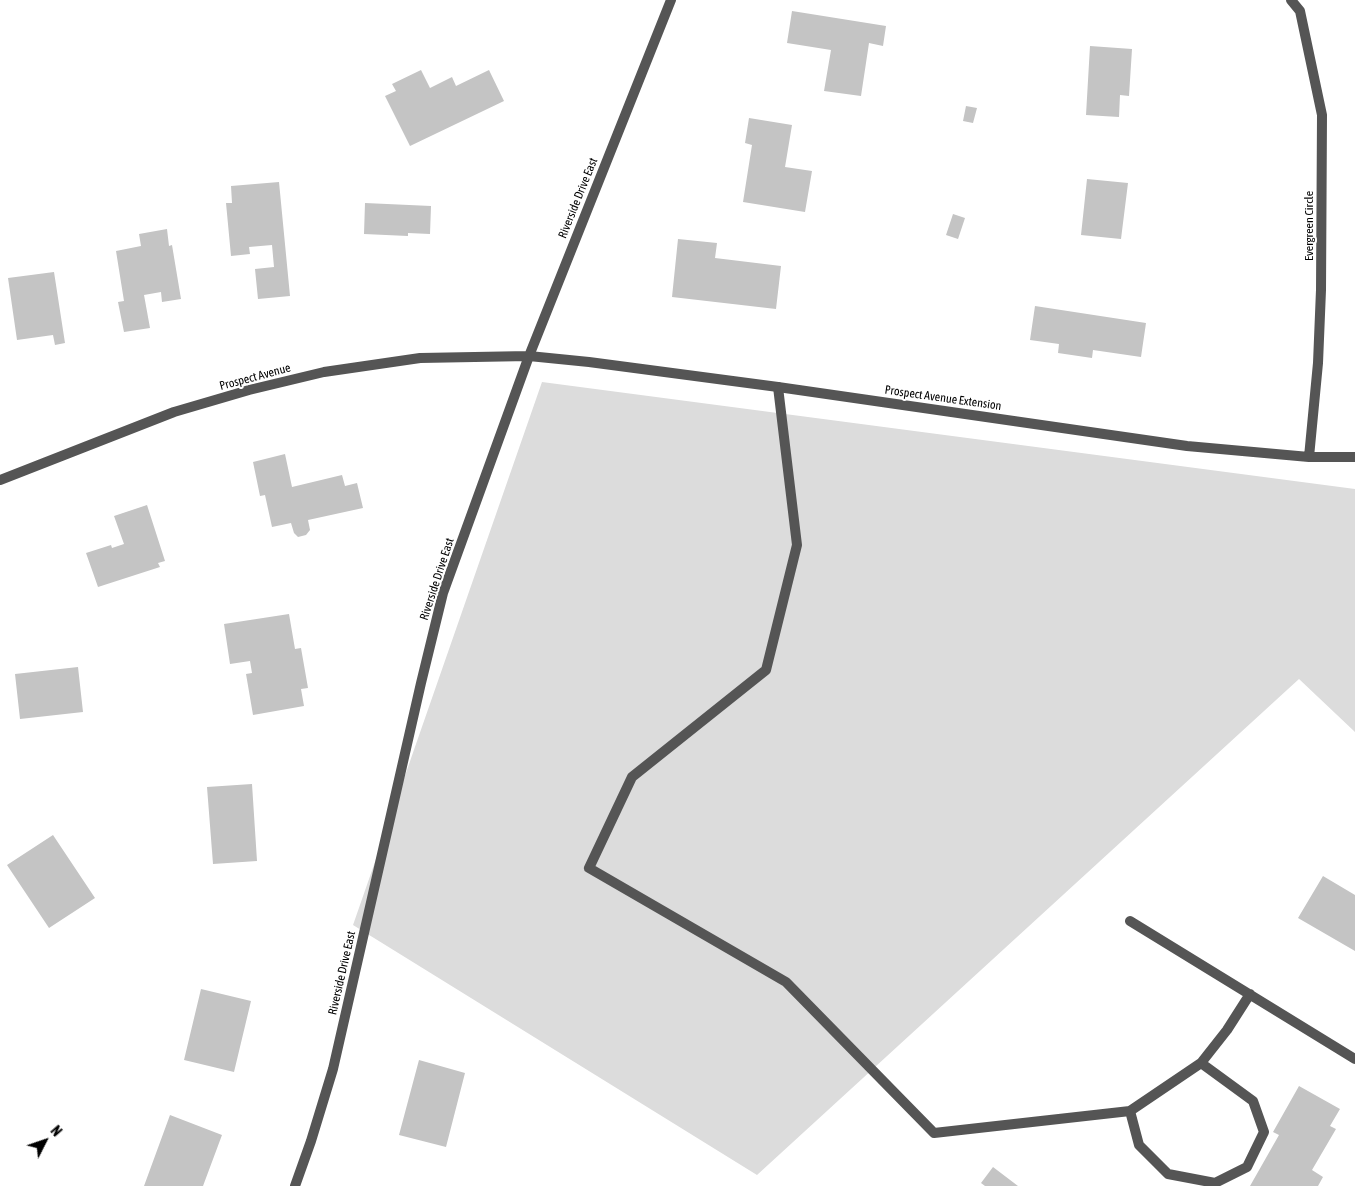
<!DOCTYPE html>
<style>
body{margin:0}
#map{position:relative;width:1355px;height:1186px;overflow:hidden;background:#fff;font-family:"Asap Condensed",sans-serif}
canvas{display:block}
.north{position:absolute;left:20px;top:1116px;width:50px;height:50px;-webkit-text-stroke:4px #fff;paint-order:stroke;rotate:49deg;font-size:14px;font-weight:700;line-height:20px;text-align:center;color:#000}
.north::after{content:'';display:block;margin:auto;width:18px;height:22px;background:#000;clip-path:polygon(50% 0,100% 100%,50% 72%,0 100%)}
</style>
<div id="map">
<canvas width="1355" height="1186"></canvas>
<div class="north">N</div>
</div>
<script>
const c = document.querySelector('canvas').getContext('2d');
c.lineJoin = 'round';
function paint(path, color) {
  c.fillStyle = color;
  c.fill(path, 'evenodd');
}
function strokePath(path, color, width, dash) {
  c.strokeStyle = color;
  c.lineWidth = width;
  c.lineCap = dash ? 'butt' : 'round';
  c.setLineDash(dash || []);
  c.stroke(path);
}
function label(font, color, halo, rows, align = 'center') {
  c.font = font + ' "Asap Condensed",sans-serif';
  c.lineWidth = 4;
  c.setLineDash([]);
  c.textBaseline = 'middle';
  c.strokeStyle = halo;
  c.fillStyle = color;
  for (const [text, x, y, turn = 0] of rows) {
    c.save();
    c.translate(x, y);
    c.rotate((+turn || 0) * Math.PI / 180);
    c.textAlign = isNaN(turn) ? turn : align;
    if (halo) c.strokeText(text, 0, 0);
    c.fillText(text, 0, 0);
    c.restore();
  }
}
paint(new Path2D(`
 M 542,382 L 1355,489 L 1355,732 L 1299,679 L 757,1175 L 353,925 Z`), '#dcdcdc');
paint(new Path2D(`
 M 792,11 L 886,26 L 883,46 L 869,43 L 861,96 L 824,91 L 831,50 L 787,43 Z
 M 1090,46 L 1132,49 L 1129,96 L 1120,95 L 1119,117 L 1086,115 Z
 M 421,70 L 430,88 L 452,77 L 456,86 L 489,70 L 504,101 L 410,146 L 385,96 L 396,91 L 392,84 Z
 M 966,106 L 977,108 L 973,123 L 963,121 Z
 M 749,118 L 792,125 L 785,167 L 812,171 L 805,212 L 743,202 L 752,145 L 745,143 Z
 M 1087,179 L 1128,183 L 1121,239 L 1081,235 Z
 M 279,182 L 290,296 L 258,299 L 255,269 L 274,267 L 272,245 L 249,247 L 250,254 L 231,256 L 226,203 L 232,203 L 231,186 Z
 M 365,203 L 431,206 L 430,234 L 408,233 L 408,236 L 364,234 Z
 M 953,214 L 965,218 L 958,239 L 946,235 Z
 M 167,229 L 169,246 L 172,245 L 181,299 L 162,302 L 161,292 L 144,295 L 150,328 L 124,332 L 118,302 L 124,301 L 116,251 L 141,246 L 139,234 Z
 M 678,239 L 717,243 L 715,258 L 781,266 L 776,309 L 672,297 Z
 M 54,272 L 65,343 L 55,345 L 53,335 L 17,340 L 8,278 Z
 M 1035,306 L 1146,323 L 1141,357 L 1093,350 L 1092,358 L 1058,353 L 1059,344 L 1030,340 Z
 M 285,454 L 292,487 L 342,475 L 345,486 L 357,483 L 363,508 L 308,520 L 310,530 L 306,535 L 298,537 L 294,533 L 291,523 L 272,527 L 265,495 L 260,496 L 253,462 Z
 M 147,505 L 165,561 L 158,563 L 160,567 L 98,587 L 86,553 L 111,545 L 112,548 L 124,544 L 114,516 Z
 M 289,614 L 295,649 L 301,648 L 308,688 L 301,689 L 304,706 L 253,715 L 246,674 L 252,673 L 250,661 L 230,664 L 224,624 Z
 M 78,667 L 83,712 L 20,719 L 15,674 Z
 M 252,784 L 257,861 L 213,864 L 207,787 Z
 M 53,835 L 95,898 L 49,928 L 7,865 Z
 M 1323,876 L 1355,895 L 1355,951 L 1298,918 Z
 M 201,989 L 251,1001 L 234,1072 L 184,1060 Z
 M 419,1060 L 465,1073 L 446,1147 L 399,1135 Z
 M 1299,1086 L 1340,1109 L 1330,1126 L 1336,1129 L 1312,1170 L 1323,1177 L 1318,1186 L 1250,1186 L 1279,1135 L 1273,1132 Z
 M 170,1115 L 222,1135 L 203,1186 L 144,1186 Z
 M 993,1167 L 1018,1186 L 985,1186 L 981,1183 Z`), '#c4c4c4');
strokePath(new Path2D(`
 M 778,387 L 797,545 L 766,670 L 632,777 L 589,868 L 786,982 L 934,1133 L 1130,1111 L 1201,1063 L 1227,1030 L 1250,994
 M 1130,921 L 1355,1059
 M 1130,1111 L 1139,1145 L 1168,1174 L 1215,1183 L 1247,1167 L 1264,1132 L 1253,1101 L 1201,1063`), '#555', 10);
strokePath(new Path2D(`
 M 1291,0 L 1300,11 L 1322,115 L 1321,290 L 1318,363 L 1309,457
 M 0,480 L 174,412 L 249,390 L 324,372 L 420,358 L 529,356 L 589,362 L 778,387 L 1187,446 L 1309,457 L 1355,457
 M 295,1186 L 311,1141 L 333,1069 L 421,683 L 443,593 L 529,356 L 671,0`), '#555', 10);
label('12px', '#000', '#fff', [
 ["Riverside Drive East",578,198,-68],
 ["Evergreen Circle",1309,226,-90],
 ["Prospect Avenue",255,377,-15],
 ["Prospect Avenue Extension",943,398,8],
 ["Riverside Drive East",437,579,-72],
 ["Riverside Drive East",342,973,-77]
]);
</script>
